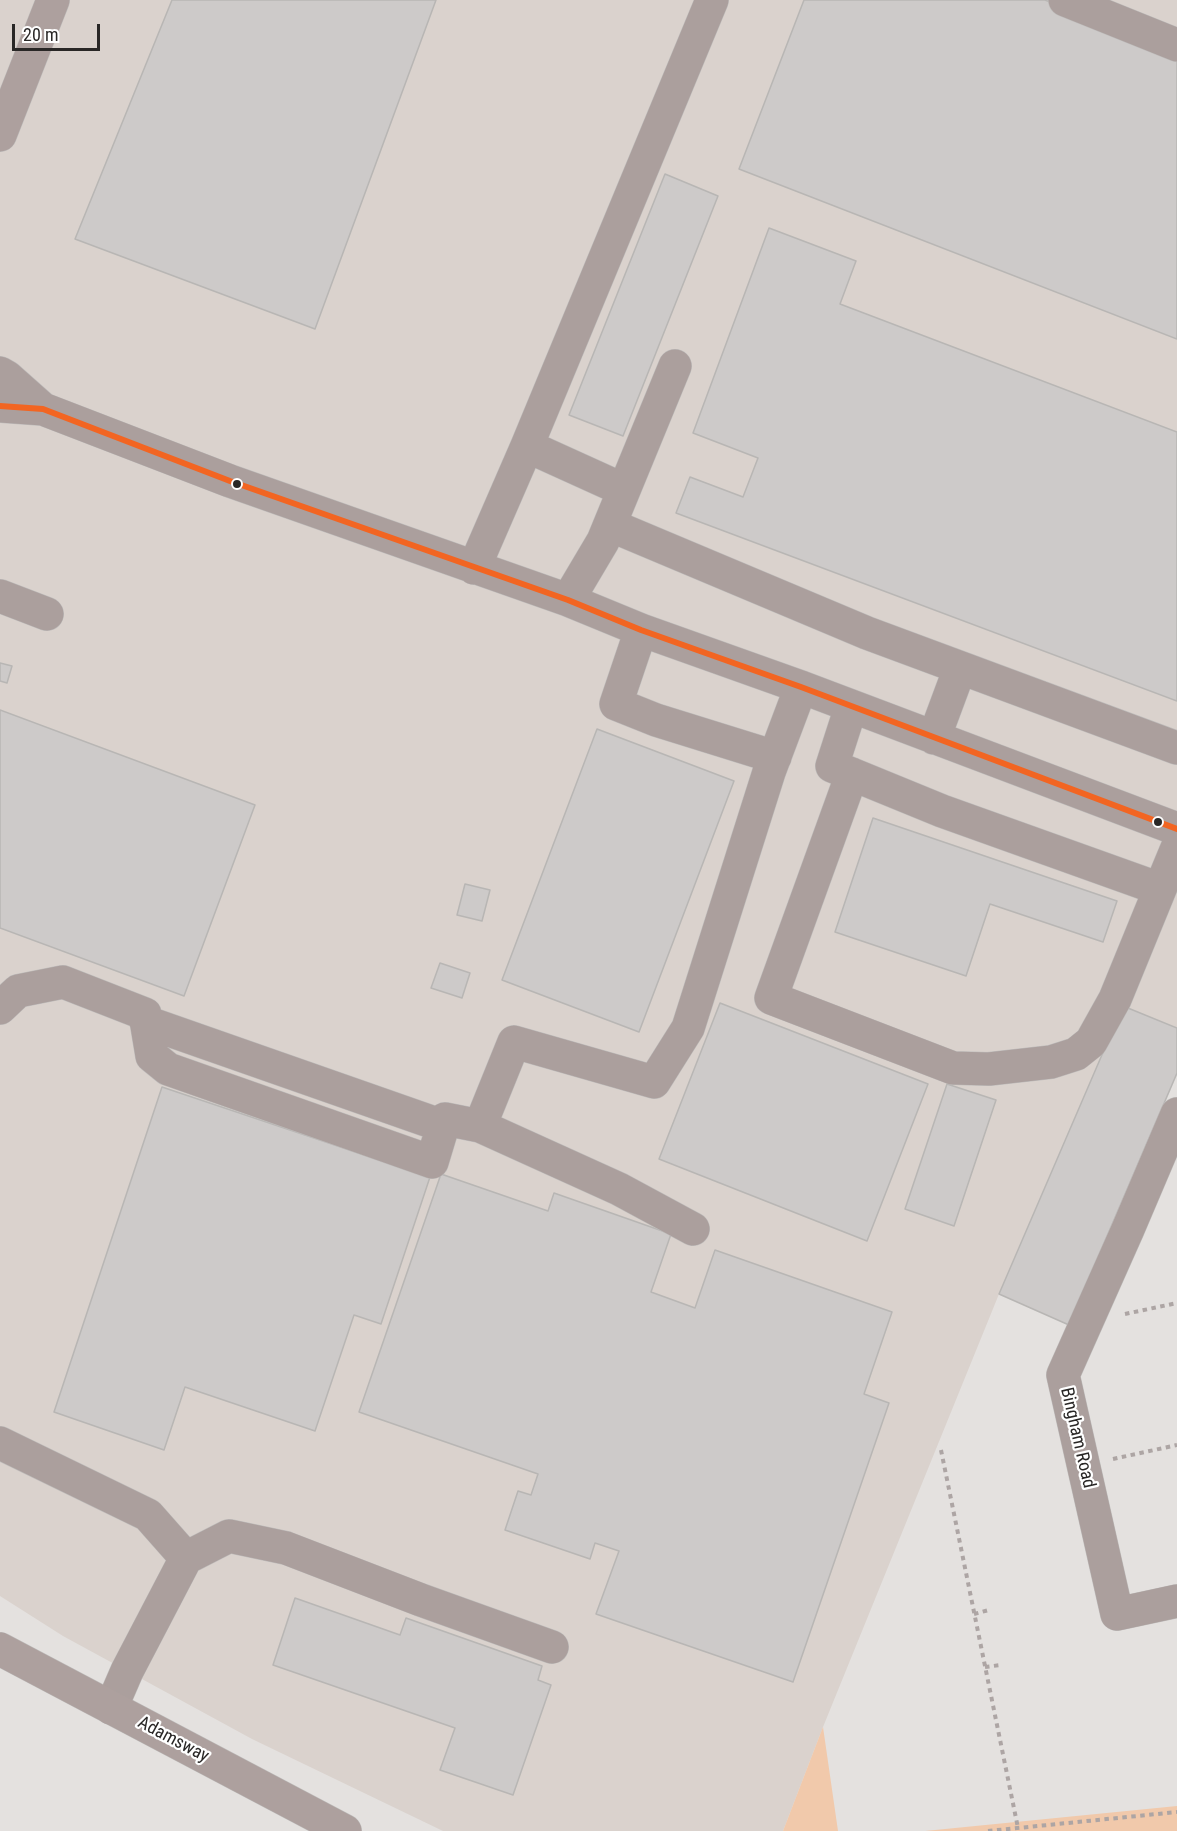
<!DOCTYPE html>
<style>
body{margin:0}
#map{position:relative;width:1177px;height:1831px;overflow:hidden;background:#e4e1df;font-family:"Roboto Condensed",sans-serif}
canvas{display:block}
.scale{position:absolute;left:12px;top:24px;width:88px;height:27px;box-sizing:border-box;border:3px solid #292726;border-top:0;padding-left:8px;font-size:18px;line-height:21px;white-space:nowrap;color:#292726;-webkit-text-stroke:4px #fff;paint-order:stroke}
</style>
<div id="map">
<canvas width="1177" height="1831"></canvas>
<div class="scale">20 m</div>
</div>
<script>
const c = document.querySelector('canvas').getContext('2d');
c.lineJoin = 'round';
function paint(path, color) {
  c.fillStyle = color;
  c.fill(path, 'evenodd');
}
function strokePath(path, color, width, dash) {
  c.strokeStyle = color;
  c.lineWidth = width;
  c.lineCap = dash ? 'butt' : 'round';
  c.setLineDash(dash || []);
  c.stroke(path);
}
function label(font, color, halo, rows, align = 'center') {
  c.font = font + ' "Roboto Condensed",sans-serif';
  c.lineWidth = 4.5;
  c.setLineDash([]);
  c.textBaseline = 'middle';
  c.strokeStyle = halo;
  c.fillStyle = color;
  for (const [text, x, y, turn = 0] of rows) {
    c.save();
    c.translate(x, y);
    c.rotate((+turn || 0) * Math.PI / 180);
    c.textAlign = isNaN(turn) ? turn : align;
    if (halo) c.strokeText(text, 0, 0);
    c.fillText(text, 0, 0);
    c.restore();
  }
}
paint(new Path2D(`
 M 0,0 L 1177,0 L 1177,1073 L 1069,1325 L 999,1294 L 823,1727 L 783,1831 L 443,1831 L 252,1739 L 63,1636 L 0,1596 Z`), '#dad2cd');
paint(new Path2D(`
 M 823,1727 L 838,1831 L 783,1831 Z
 M 1177,1806 L 1177,1831 L 925,1831 Z`), '#f1c9ab');
const building = new Path2D(`
 M 172,0 L 436,0 L 315,329 L 75,239 Z
 M 804,0 L 1045,0 L 1177,51 L 1177,339 L 739,169 Z
 M 665,174 L 718,196 L 623,436 L 569,415 Z
 M 769,228 L 856,261 L 840,304 L 1177,432 L 1177,701 L 676,513 L 690,477 L 743,497 L 758,458 L 693,433 Z
 M 0,663 L 12,666 L 7,683 L 0,681 Z
 M 0,710 L 255,805 L 184,996 L 0,928 Z
 M 597,729 L 734,781 L 639,1032 L 502,980 Z
 M 873,818 L 1117,901 L 1103,942 L 990,904 L 966,976 L 835,932 Z
 M 465,884 L 490,890 L 482,921 L 457,915 Z
 M 440,963 L 470,973 L 462,998 L 431,988 Z
 M 720,1003 L 928,1084 L 867,1241 L 659,1159 Z
 M 1123,1006 L 1177,1028 L 1177,1073 L 1069,1325 L 999,1294 Z
 M 947,1084 L 996,1100 L 954,1226 L 905,1209 Z
 M 162,1087 L 430,1177 L 381,1324 L 354,1315 L 315,1431 L 185,1387 L 164,1450 L 54,1412 Z
 M 441,1174 L 548,1211 L 554,1193 L 671,1234 L 651,1292 L 695,1308 L 715,1250 L 892,1312 L 864,1394 L 889,1403 L 793,1682 L 596,1614 L 619,1551 L 595,1543 L 590,1559 L 505,1530 L 518,1491 L 531,1495 L 538,1474 L 359,1412 Z
 M 295,1598 L 400,1635 L 406,1618 L 542,1666 L 538,1680 L 551,1685 L 513,1795 L 440,1770 L 455,1728 L 273,1665 Z`);
paint(building, '#cdcac9');
strokePath(building, '#b8b6b4', 1.5);
const minor = new Path2D(`
 M 1065,0 L 1177,45
 M 0,373 L 7,377 L 43,409
 M 0,406 L 43,409 L 230,481 L 568,600 L 641,630 L 801,687 L 1177,829
 M 527,446 L 624,490
 M 610,525 L 867,633 L 1177,748
 M 474,568 L 527,446 L 712,0
 M 0,596 L 47,614
 M 568,600 L 603,541 L 675,366
 M 641,630 L 616,704 L 656,720 L 775,757
 M 851,707 L 832,766 L 942,811 L 1160,889 L 1177,848
 M 934,738 L 960,668
 M 852,774 L 771,998 L 953,1068 L 989,1069 L 1051,1062 L 1076,1054 L 1091,1042 L 1115,999 L 1160,889
 M 0,1008 L 18,991 L 63,982 L 145,1014 L 152,1056 L 168,1069 L 432,1162 L 445,1119 L 480,1126
 M 146,1022 L 443,1126
 M 1177,1114 L 1128,1229 L 1063,1375 L 1117,1614 L 1177,1601
 M 693,1229 L 619,1189 L 480,1126 L 514,1042 L 654,1082 L 688,1028 L 769,772 L 801,687
 M 0,1443 L 148,1515 L 186,1558
 M 111,1708 L 127,1671 L 186,1558 L 229,1536 L 286,1548 L 421,1600 L 552,1647`);
const major = new Path2D(`
 M 0,135 L 53,0
 M 0,1649 L 345,1831`);
strokePath(minor, '#bebcbb', 34);
strokePath(major, '#bebcbb', 34);
strokePath(new Path2D(`
 M 1125,1314 L 1177,1303
 M 941,1450 L 1018,1828
 M 1113,1459 L 1177,1445
 M 974,1614 L 989,1610
 M 985,1667 L 1001,1665
 M 988,1831 L 1177,1812`), '#ada5a4', 4, [4.5, 4.5]);
strokePath(minor, '#ab9f9d', 33);
strokePath(major, '#ada09e', 33);
strokePath(new Path2D(`
 M 0,406 L 43,409 L 230,481 L 568,600 L 641,630 L 801,687 L 1177,829`), '#f26522', 6);
for (const [x, y, r, color] of [
 [237,484,5,"#292726"],
 [1158,822,5,"#292726"]
]) {
  const dot = new Path2D();
  dot.arc(x, y, r, 0, 2 * Math.PI);
  c.fillStyle = color;
  c.fill(dot);
  strokePath(dot, '#fff', 2);
}
label('18px', '#292726', '#fff', [
 ["Bingham Road",1077,1438,77],
 ["Adamsway",173,1740,28]
]);
</script>
